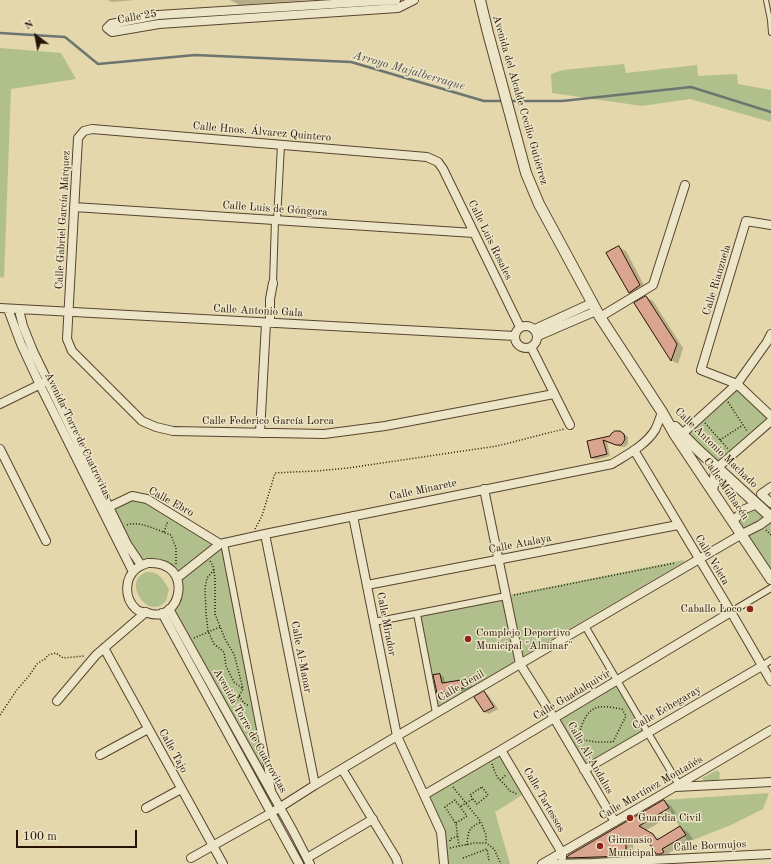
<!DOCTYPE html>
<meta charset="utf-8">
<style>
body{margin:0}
#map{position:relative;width:771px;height:864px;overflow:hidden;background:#e4d7ab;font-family:"Old Standard TT",serif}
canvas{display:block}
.north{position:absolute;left:16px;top:16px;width:40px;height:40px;-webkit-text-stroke:3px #ede5c8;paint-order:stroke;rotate:328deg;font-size:11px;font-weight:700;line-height:16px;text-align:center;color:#281306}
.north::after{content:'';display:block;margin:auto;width:14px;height:18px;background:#281306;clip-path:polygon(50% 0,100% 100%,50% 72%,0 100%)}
.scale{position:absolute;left:16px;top:830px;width:121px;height:18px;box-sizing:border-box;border:2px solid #281306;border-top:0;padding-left:5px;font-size:12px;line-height:14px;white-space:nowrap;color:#281306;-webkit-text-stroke:3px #ede5c8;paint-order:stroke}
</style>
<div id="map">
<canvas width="771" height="864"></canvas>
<div class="north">N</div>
<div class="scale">100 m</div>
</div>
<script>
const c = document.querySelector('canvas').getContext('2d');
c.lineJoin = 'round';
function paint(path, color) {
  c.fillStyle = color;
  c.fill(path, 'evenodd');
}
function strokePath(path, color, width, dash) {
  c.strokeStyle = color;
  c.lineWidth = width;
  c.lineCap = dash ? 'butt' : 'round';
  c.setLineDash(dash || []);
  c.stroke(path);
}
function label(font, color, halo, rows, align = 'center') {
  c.font = font + ' "Old Standard TT",serif';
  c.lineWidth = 3;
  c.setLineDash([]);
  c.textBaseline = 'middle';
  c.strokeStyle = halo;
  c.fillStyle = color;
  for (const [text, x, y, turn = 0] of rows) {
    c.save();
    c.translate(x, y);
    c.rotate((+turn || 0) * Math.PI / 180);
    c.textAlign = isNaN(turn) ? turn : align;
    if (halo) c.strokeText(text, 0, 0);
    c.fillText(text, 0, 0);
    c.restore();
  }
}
paint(new Path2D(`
 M 0,48 L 61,53 L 76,79 L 11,89 L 4,278 L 0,277 Z
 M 624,64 L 626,73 L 697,65 L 698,76 L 737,74 L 738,84 L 771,90 L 771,122 L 690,99 L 642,106 L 552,93 L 551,74 L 563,70 Z
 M 737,384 L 771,416 L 717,468 L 682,434 Z
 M 132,496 L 147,499 L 224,543 L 273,796 L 169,609 L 179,592 L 169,568 L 141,565 L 109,507 Z
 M 757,504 L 771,517 L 771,577 L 733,521 Z
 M 683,560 L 684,562 L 523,656 L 509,595 Z
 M 146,572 C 159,571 163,579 169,589 L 166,601 C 163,604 159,607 155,607 C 143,608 131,588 138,578 C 140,575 143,574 146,572 Z
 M 506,596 L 520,664 L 436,713 L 417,614 Z
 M 617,680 L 648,733 L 584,770 L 554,718 Z
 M 500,752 L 522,795 L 495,812 L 510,864 L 444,864 L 441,832 L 424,795 Z
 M 717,770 L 720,773 L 719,781 L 705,782 L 702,778 Z
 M 769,793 L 763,809 L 731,825 L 688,842 L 664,800 Z`), '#b0bf8c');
paint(new Path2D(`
 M 108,0 L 134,0 L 112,2 Z
 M 230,0 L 310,0 L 239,5 Z
 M 619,247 L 626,251 L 646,289 L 636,296 L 629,293 Z
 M 646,297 L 653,301 L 683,348 L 678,364 L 671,360 L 636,303 Z
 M 622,433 L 628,437 L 628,444 L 625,447 L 621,447 L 607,442 L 610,456 L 596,460 L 592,458 L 588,442 Z
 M 440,675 L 444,677 L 445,684 L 466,681 L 471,683 L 472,689 L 442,695 L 438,693 Z
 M 484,692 L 488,695 L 498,709 L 489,714 L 485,712 Z
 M 664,801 L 671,806 L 676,813 L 645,831 L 660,844 L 656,836 L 660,839 L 680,827 L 688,832 L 693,839 L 669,853 L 671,857 L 665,858 L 657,854 L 650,842 L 633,842 L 634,860 L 576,862 L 568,858 Z`), '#0003');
strokePath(new Path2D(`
 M 0,33 L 65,37 L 98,64 L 195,55 L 351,62 L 484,101 L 503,101
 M 508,101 L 562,101 L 691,87 L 771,112`), '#6c756f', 2.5);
const building = new Path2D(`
 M 619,246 L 640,285 L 629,293 L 606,253 Z
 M 646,296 L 677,344 L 671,361 L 634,303 Z
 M 615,431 L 620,431 L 624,434 L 625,439 L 623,443 L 621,445 L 616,445 L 603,440 L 607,454 L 591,458 L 587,441 L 610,436 L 611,434 Z
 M 440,674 L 442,683 L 461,680 L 462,681 L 466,680 L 468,687 L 437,693 L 433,675 Z
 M 484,691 L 494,707 L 484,712 L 474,697 Z
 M 664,800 L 669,808 L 639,826 L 653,834 L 657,840 L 680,826 L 686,835 L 662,849 L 664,852 L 661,854 L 656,854 L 646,838 L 626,838 L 626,856 L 567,858 L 568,856 Z`);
paint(building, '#d9a58e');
strokePath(building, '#281306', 1);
const service = new Path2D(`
 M 766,0 L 770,20 L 771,33`);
const pedestrian = new Path2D(`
 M 277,220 L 281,145
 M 273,283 L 275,220
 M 224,543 L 272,791
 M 731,612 L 771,588
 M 417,614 L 436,713
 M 374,622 L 506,596
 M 585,626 L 648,733 L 679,785
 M 762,666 L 771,660`);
const minor = new Path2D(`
 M 396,0 L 158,15 L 111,24 L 107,28 L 112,32 L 159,24 L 398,8 L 414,0
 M 74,207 L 474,233
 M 771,225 L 746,221 L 701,370 L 737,384 L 771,416
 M 0,308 L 515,336
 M 8,309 L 21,344 L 40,385 L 133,572
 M 19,310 L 23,326 L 33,351 L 127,544 L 141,565
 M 600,317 L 653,285 L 685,185
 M 270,323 L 270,299 L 273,283
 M515 337a11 11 0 1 1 22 0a11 11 0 1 1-22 0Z
 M 520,327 L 443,169 L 438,162 L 427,157 L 92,129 L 84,131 L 78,138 L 67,339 L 72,351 L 142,421 L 156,427 L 173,431 L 324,434 L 385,426 L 554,394
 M 535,329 L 592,303
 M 538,336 L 596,311
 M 531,347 L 570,425
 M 0,404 L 43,383
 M 260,433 L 266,323
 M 682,434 L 737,384 L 767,342 L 771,334
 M 0,449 L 46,541
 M 634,450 L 731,612 L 771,681
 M 717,468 L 771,421
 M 771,487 L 761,494 L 771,503
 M 484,489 L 520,664 L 554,718 L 615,822
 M 109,507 L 132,496 L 147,499 L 220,544
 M 353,516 L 397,736 L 441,832 L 444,864
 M 733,521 L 745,509 L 757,504
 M 265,534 L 315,785
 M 148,563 C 195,560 182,625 148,613 C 144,612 139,612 136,609 C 124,598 124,578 137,568 C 140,566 144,564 148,563 Z
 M 177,578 L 220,544 L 265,534 L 612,464 C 626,455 645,446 655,430 C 658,424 660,418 662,412
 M 367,585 L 678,525
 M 169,609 L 293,831 L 310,864
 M 162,613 L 299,864
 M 104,648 L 223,864
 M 57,701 L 96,655 L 146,612
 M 501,750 L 562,853 L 562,857
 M 100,755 L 148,729
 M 342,769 L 396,858 L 398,864
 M 584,770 L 762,666
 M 676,787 L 771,782
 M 424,795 L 501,750 L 731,612
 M 146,808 L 181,789
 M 191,858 L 271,813 L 315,785 L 397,736 L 742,534 L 760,525 L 771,517
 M 307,858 L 373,819
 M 542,864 L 661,795 L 771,730
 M 553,864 L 593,863 L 771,854`);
const tertiary = new Path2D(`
 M 480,0 L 488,33 L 526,173 L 539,204 L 600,317 L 662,412 L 675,435 L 771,579
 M 675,427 L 698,450 L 771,517
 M 712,490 L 717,468`);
strokePath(service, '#57442f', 6);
strokePath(pedestrian, '#57442f', 8);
strokePath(minor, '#57442f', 10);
strokePath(tertiary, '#57442f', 12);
strokePath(new Path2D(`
 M 728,402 L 747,431
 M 705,423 L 728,449
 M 720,440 L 743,425
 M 127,525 C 139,520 159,531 171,535 L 176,548 L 176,564
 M 255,529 L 262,516 L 275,473 L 293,472 L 317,471 L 348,468 L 497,446 L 564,429
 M 766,530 L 771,535
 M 164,532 L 168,521
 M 210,561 L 213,566 L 215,578 L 215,614 L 225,639 L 234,654 L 243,689 L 237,700 L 231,704
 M 214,570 L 207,578 L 205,588 L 206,613 L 208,631 L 214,644 L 224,652 L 226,666 L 234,682 L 243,689
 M 514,595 L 675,563
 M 194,638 L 220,627
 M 239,696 L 244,703 L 249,706
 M 0,715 L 16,691 L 29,676 L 37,664 L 43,660 L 45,659 L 48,655 L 56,653 L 63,658 L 84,656
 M 576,740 L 579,738 C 580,727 586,709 599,707 C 607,706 615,708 622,709 L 626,716 L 613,742 L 596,742 L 577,739
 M 492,764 L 497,777 L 505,785 L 510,791 L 517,794
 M 500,780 L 506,775
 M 453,787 L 481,822 L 486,835 L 486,843 L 494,849 L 501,864
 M 482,787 L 488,795 L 477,804 L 470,795 Z
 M 461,806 L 473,799
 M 456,823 L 467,816 L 455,800 L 445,807 L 456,824 L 459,846
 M 450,841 L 450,839 L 458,836
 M 467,845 C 468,832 468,828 481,822
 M 450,848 L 474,843 L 486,843
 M 463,858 L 487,849 L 489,861`), '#281306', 1.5, [1, 2]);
strokePath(service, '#ede5c8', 4);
strokePath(pedestrian, '#ede5c8', 6);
strokePath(minor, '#ede5c8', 8);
strokePath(tertiary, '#ede5c8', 10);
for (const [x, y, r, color] of [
 [750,609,4,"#8f2418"],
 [468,639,4,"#8f2418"],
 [630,818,4,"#8f2418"],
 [600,846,4,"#8f2418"]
]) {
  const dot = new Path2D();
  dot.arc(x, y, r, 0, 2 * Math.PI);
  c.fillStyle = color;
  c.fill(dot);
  strokePath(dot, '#ede5c8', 1.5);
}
label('11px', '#281306', '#ede5c8', [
 ["Calle 25",137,17,-10],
 ["Avenida del Alcalde Cecilio Gutiérrez",520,100,74],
 ["Calle Hnos. Álvarez Quintero",262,132,5],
 ["Calle Luis de Góngora",275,209,4],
 ["Calle Gabriel García Márquez",63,220,-87],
 ["Calle Luis Rosales",490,240,64],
 ["Calle Rianzuela",717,280,-73],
 ["Calle Antonio Gala",258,311,3],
 ["Calle Federico García Lorca",268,421],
 ["Avenida Torre de Cuatrovitas",78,436,64],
 ["Calle Antonio Machado",716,448,44],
 ["Calle Mulhacén",726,489,56],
 ["Calle Minarete",423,490,-12],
 ["Calle Ebro",171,502,29],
 ["Calle Atalaya",520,544,-11],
 ["Calle Veleta",712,560,59],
 ["Calle Mirador",386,624,79],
 ["Calle Al-Manar",301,657,79],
 ["Calle Genil",461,686,-30],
 ["Calle Guadalquivir",572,695,-31],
 ["Calle Echegaray",667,708,-30],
 ["Avenida Torre de Cuatrovitas",250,731,61],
 ["Calle Tajo",173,751,61],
 ["Calle Al-Andalus",590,758,60],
 ["Calle Martínez Montañés",651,788,-30],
 ["Calle Tartessos",544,800,60],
 ["Calle Bormujos",710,846,-3]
]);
label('11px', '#281306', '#ede5c8', [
 ["Caballo Loco",742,609,"right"],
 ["Complejo Deportivo",476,633],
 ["Municipal \"Alminar\"",476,646],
 ["Guardia Civil",638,818],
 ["Gimnasio",608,840],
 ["Municipal",608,853]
], 'left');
label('italic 12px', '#504c43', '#ede5c8', [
 ["Arroyo Majalberraque",409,71,16]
]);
</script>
